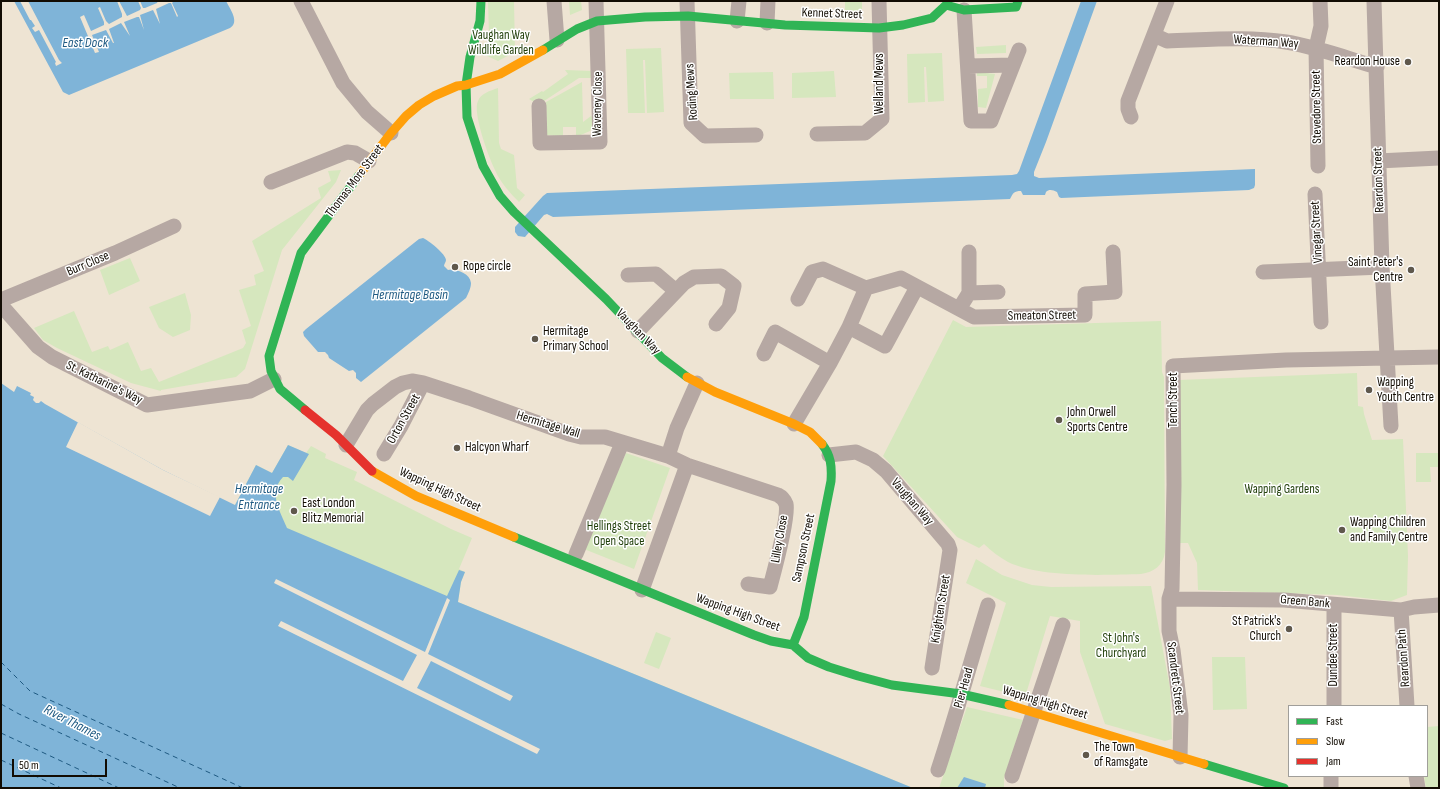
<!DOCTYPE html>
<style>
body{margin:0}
#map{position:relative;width:1440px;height:789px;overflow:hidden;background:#eee4d3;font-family:"Sofia Sans Condensed",sans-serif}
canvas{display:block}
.frame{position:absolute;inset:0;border:2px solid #120c03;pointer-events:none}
.legend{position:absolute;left:1288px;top:705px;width:140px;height:72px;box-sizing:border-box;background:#fff;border:1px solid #a09e9a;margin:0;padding:5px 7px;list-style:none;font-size:12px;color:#120c03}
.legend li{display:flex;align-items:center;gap:8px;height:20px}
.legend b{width:20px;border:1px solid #a09e9a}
.scale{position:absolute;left:12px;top:759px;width:95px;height:18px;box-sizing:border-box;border:2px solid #120c03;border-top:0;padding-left:5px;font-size:12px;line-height:14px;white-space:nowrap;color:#120c03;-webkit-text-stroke:3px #fff;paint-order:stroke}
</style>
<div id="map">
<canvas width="1440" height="789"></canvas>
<div class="frame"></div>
<ul class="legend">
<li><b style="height:5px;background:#30b455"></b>Fast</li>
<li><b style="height:5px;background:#ff9f0a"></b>Slow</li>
<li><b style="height:5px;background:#e5322d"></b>Jam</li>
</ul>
<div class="scale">50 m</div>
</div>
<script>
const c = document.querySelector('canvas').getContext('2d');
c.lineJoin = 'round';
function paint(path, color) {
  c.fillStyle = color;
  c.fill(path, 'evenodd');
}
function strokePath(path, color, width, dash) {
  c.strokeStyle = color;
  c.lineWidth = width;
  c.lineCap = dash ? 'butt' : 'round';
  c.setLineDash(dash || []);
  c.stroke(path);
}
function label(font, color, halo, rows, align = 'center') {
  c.font = font + ' "Sofia Sans Condensed",sans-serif';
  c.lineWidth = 3;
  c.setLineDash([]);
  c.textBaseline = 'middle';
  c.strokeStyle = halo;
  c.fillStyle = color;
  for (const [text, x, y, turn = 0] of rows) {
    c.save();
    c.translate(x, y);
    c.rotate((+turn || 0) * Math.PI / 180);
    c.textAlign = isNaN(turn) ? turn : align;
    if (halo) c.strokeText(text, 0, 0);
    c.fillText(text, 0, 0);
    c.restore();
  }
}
paint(new Path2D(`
 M 488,1 L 514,1 L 515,52 L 498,61 L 485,55 L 489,36 Z
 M 569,1 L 581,1 L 582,10 L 570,15 Z
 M 845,1 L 862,1 L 862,15 L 845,15 Z
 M 1006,45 L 1006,53 L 977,54 L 976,47 Z
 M 661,48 L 664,112 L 647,113 L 645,60 L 643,60 L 645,113 L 628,113 L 626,49 Z
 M 942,53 L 944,101 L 928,102 L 926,67 L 924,67 L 925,102 L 908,103 L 907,54 Z
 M 565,70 L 593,71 L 594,78 L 579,78 L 541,103 L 534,102 L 529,99 L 542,91 L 543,92 L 568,74 Z
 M 834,71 L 836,97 L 792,98 L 792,73 Z
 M 773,72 L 774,99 L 730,99 L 729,73 Z
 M 977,72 L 995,74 L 986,108 L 978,107 L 978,89 L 987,88 L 987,76 L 977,76 Z
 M 582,82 L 583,122 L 591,116 L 595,119 L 590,131 L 576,137 L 576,127 L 563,127 L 563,137 L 547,135 L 546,102 Z
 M 498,88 L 499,143 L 501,149 L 514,155 L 517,188 L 525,195 L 519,202 C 510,193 500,182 495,170 C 489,158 472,112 478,101 C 481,93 490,91 498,88 Z
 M 341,170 L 336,182 L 282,250 L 245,369 L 236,377 L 161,390 L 161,388 L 161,391 L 131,383 L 57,348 L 43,340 L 34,328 L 74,311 L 92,352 L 108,346 L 110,350 L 128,342 L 141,371 L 151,368 L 159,382 L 243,348 L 246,343 L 242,330 L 251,326 L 239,290 L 256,285 L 254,275 L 264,271 L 252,241 L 321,198 L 318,188 L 331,181 L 328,171 Z
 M 130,258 L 140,281 L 109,295 L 100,270 Z
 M 185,293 L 191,315 L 190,330 L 173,337 L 159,328 L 149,307 Z
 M 953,320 L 966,327 L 1161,321 L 1162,372 L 1164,377 L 1165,552 C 1163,566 1154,572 1141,574 C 1104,575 1041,578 1008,562 C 999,557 991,551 984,544 L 979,548 L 957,537 L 883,456 Z
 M 1357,373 L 1358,406 L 1363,407 L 1364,414 L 1372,440 L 1403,439 L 1408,556 L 1407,595 L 1391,601 L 1337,595 L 1198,590 L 1197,563 L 1188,543 L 1180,543 L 1179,380 Z
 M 288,445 L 306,453 L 311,446 L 326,454 L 325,458 L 357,472 L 354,480 L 451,529 L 472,538 L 459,569 L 465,572 L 461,582 L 458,602 L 913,788 L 789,788 L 235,505 L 256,465 L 272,473 Z
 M 626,453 L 670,468 L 634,569 L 584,549 Z
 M 1416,453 L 1439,453 L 1439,467 L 1430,467 L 1431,482 L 1416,482 Z
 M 976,559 L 1002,575 L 1032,585 L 1051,587 L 1151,586 L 1170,688 L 1172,739 L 1165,741 L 1105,724 L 1080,652 L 1080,621 L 1050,616 L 1025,697 L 980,686 L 1006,603 L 966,583 Z
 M 656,632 L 671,638 L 659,669 L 644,663 Z
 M 1245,657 L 1247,709 L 1213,710 L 1212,657 Z
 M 967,707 L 1023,720 L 1004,778 L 1004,788 L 939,788 Z
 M 1439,726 L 1439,788 L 1426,788 L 1424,776 L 1427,776 L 1427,727 Z`), '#d6e7be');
paint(new Path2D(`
 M 14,1 L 226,1 C 230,9 240,22 230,28 L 69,95 L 63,92 Z
 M 1081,1 L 1097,1 L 1046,142 L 1034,172 L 1034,176 L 1039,178 L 1255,169 L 1255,185 L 1254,188 L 1249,190 L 1061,198 L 1059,197 L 1057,192 C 1053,190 1049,189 1046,192 L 1045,195 L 1023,195 L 1021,191 C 1014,191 1013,193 1010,199 L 553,217 L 547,214 L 544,215 L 525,237 L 518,236 L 515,232 L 515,227 L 543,196 L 547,193 L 1012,175 L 1017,174 L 1019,171 Z
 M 423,238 C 428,240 446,254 446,260 C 446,262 444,264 444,266 L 448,270 C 456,269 470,273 471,283 C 471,288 468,294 466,298 L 361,382 L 356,378 L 356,373 L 353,370 L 349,371 L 329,358 L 328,355 L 325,352 L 318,352 L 304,336 L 303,332 L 306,329 L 419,239 Z
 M 1,383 L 14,392 L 17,386 L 31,393 L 30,395 L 34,397 L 33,400 L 36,403 L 39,403 L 41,401 L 45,404 L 163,470 L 235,505 L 256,465 L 272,473 L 288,445 L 309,454 L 293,481 L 288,477 L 283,477 C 268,493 280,511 287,528 L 447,596 L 459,570 L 465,572 L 461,582 L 458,602 L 913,788 L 1,788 Z
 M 964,777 L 986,784 L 985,788 L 957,788 Z`), '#7fb4d8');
paint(new Path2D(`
 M 20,1 L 28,1 L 59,60 L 62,63 L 56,66 L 55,63 L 56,62 L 39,30 L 35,32 L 32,28 L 35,26 L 31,20 L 30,20 Z
 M 117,1 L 119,1 L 127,16 L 140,10 L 141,8 L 138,1 L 140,1 L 143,8 L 145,8 L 157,3 L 158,1 L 174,1 L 172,3 L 178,16 L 177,17 L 171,3 L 169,3 L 156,9 L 160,24 L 153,10 L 140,15 L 144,30 L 139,17 L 137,17 L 124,22 L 130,36 L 121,23 L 109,29 L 114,43 L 113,43 L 106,30 L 92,35 L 99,52 L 95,53 L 80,17 L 84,15 L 91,31 L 104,25 L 104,22 L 98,8 L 100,7 L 106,21 L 109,24 L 122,17 L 122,14 Z
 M 78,422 L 163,470 L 220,497 L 210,516 L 66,447 Z
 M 276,579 L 425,652 L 447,598 L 450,600 L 428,654 L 513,696 L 510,701 L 431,661 L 417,688 L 540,749 L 537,754 L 278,626 L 281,621 L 403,681 L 417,655 L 274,583 Z`), '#eee4d3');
strokePath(new Path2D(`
 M 1,662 L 30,691 L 243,788
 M 1,704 L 19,714 L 180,788
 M 1,733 L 119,788
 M 1,760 L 61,788`), '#1f5a82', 1, [5, 4]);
strokePath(new Path2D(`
 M 301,1 L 343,83 L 367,112 L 391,133
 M 554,1 L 557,40
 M 687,1 L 691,123 L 705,136 L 756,135
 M 1374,1 L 1382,267 L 1391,426
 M 964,10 L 971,121 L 991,121 L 1019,50
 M 737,21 L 739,1
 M 767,23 L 768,1
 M 1154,35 L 1167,41 C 1204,40 1248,36 1286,42 C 1317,47 1346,58 1377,67
 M 968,66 L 1013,65
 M 539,106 L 540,143 L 600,142 L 596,1
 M 1131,117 L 1128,109 L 1128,101 L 1167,1
 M 817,134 L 865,133 L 882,119 L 879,1
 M 1378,161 L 1439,158
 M 1318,166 L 1316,48 L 1321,26 L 1320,1
 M 271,182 L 347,152 L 355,153 L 369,161
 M 1315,194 L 1321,322
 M 969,252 L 969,293
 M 1263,272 L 1382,267
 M 628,275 L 656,274 L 676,291
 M 866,288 L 901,278 L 974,317 L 1085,315 L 1085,294 L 1115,292 L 1113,252
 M 798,299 L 812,272 L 823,269 L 866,288
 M 1,300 L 115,253 L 174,226
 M 1,305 L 38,347 L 52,357 L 147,405 L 250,391 L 274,379
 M 959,309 L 969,293 L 998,292
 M 849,327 L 885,346 L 917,287
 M 638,331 L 684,283 L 694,277 L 721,276 L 734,286 L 729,308 L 716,324
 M 764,354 L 775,332 L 830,363 L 794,424
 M 830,363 L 849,327 L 866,288
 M 346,445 L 367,410 L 373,404 L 395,387 L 403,383 L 412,381 L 423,383 L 469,398 L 569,434 L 581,437 L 605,437 L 668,456 L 687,465 L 778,495 C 782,497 784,499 786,504 C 789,517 774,572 770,587 L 748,584
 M 384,454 L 401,426 L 423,383
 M 829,455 L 856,452 L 873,460 L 886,471 L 948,544 L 950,550 L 932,668
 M 668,456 L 677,428 L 697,383
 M 576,554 L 622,443
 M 642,590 L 687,465
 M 1169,599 L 1284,600 L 1401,610 L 1414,607 L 1439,605
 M 1334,605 L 1334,706
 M 1401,610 L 1407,706
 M 1180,757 L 1181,715 L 1173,650 L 1169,631 L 1169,599 L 1172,589 L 1174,485 L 1173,366 L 1286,360 L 1439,357
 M 938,770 C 956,716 971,660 988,605
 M 1012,776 L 1063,625
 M 1416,776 L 1418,788
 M 1331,788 L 1331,776`), '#b6a8a3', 15);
strokePath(new Path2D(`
 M 481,1 L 480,21 L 470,57 L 466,85 L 467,117 L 483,166 L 500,196 L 514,212 L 606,299 L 662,358 L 687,377
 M 543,50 L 577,29 L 597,21 L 645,17 L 688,16 L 785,25 L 879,28 L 903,25 L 932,18 L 946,5 L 964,10 L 1016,7 L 1018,1
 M 305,410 L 280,389 L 271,371 L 269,356 L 301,253 L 360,174
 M 514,537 L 754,635 L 771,641 L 793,645 L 808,658 L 829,667 L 858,676 L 892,685 L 961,694 L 1009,705
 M 793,645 L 804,617 L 831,481 C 832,466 831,456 822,444
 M 1204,764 L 1284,788`), '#30b455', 9);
strokePath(new Path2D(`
 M 360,174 L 391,133 L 406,116 L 419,105 L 434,96 L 457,86 L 466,85 L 500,74 L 543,50
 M 687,377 L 715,392 L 794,424 L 810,432 L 822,444
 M 372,471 L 416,496 L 514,537
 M 1009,705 L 1204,764`), '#ff9f0a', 9);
strokePath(new Path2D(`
 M 305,410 L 336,435 L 372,471`), '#e5322d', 9);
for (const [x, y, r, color] of [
 [1408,62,4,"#5f584c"],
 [455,267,4,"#5f584c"],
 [1411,270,4,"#5f584c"],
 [535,339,4,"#5f584c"],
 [1369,390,4,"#5f584c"],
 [1059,420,4,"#5f584c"],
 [457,448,4,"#5f584c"],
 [294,511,4,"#5f584c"],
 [1342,530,4,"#5f584c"],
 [1289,629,4,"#5f584c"],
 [1086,755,4,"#5f584c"]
]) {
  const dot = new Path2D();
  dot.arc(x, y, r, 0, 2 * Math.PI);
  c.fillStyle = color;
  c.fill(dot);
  strokePath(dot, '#fff', 1.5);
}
label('13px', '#120c03', '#fff', [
 ["Kennet Street",832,14,2],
 ["Waterman Way",1266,42,4],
 ["Welland Mews",880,84,-90],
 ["Roding Mews",692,92,-94],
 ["Waveney Close",598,104,-89],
 ["Stevedore Street",1317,107,-91],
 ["Reardon Street",1379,180,-92],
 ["Thomas More Street",355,181,-53],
 ["Vinegar Street",1317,232,-93],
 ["Burr Close",88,264,-23],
 ["Smeaton Street",1042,316,-1],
 ["Vaughan Way",638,332,46],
 ["St. Katharine's Way",104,383,26],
 ["Tench Street",1174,400,-90],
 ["Orton Street",404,419,-61],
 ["Hermitage Wall",548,425,17],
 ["Wapping High Street",440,490,25],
 ["Vaughan Way",912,502,49],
 ["Lilley Close",780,539,-80],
 ["Sampson Street",804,548,-78],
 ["Green Bank",1305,602,5],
 ["Knighten Street",941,609,-81],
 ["Wapping High Street",738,613,20],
 ["Dundee Street",1334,655,-90],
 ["Reardon Path",1404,658,-94],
 ["Scandrett Street",1175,678,83],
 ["Pier Head",964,688,-74],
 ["Wapping High Street",1045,703,17]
]);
label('13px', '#1f3e08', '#fff', [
 ["Vaughan Way",501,36],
 ["Wildlife Garden",501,51],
 ["Wapping Gardens",1282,490],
 ["Hellings Street",619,527],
 ["Open Space",619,542],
 ["St John's",1121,639],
 ["Churchyard",1121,654]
]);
label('13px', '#120c03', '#fff', [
 ["Reardon House",1400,62,"right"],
 ["Saint Peter's",1403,263,"right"],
 ["Centre",1403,278,"right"],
 ["Rope circle",463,267],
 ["Hermitage",543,332],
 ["Primary School",543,347],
 ["Wapping",1377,383],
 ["Youth Centre",1377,398],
 ["John Orwell",1067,413],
 ["Sports Centre",1067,428],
 ["Halcyon Wharf",465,448],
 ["East London",302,504],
 ["Blitz Memorial",302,519],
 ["Wapping Children",1350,523],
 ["and Family Centre",1350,538],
 ["St Patrick's",1281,622,"right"],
 ["Church",1281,637,"right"],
 ["The Town",1094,748],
 ["of Ramsgate",1094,763]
], 'left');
label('italic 14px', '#1f5a82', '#fff', [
 ["East Dock",85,43],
 ["Hermitage Basin",410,295],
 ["Hermitage",259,489],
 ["Entrance",259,505],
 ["River Thames",72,723,27]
]);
</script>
